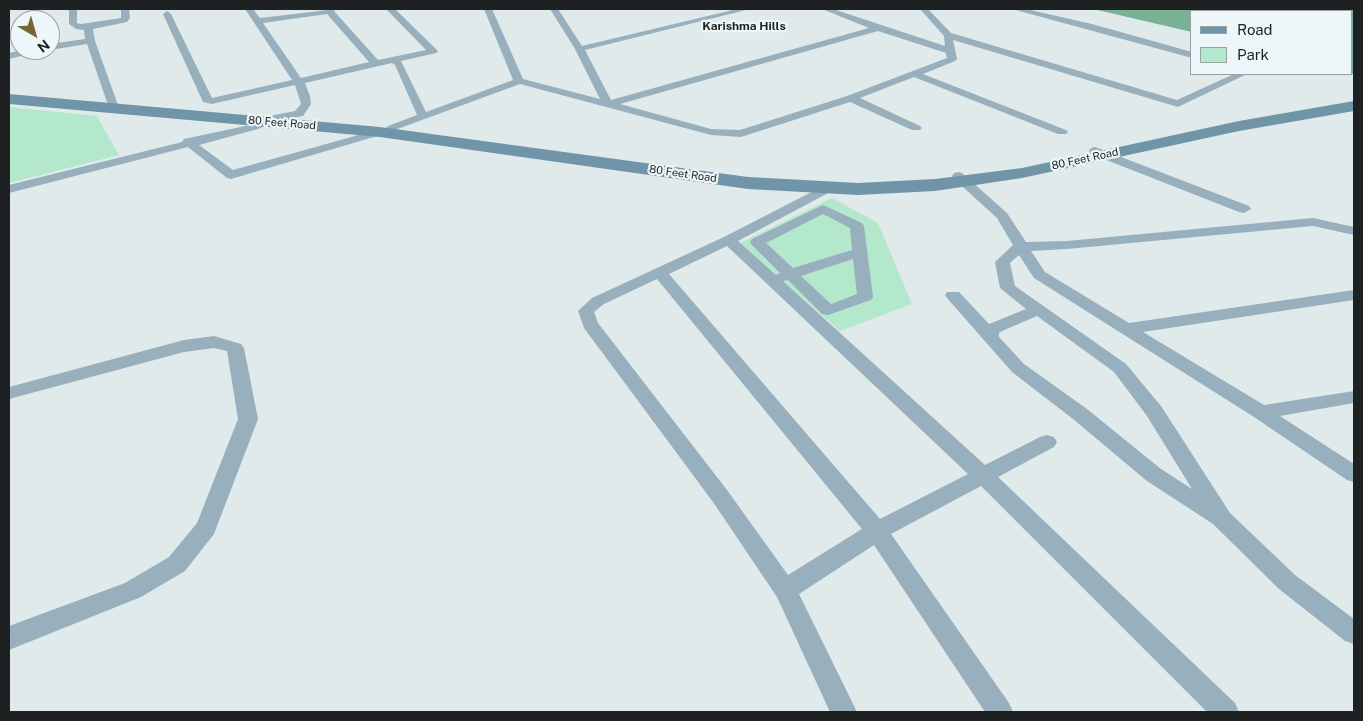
<!DOCTYPE html>
<style>
body{margin:0}
#map{position:relative;width:1363px;height:721px;overflow:hidden;background:#e0eaeb;font-family:"Public Sans",sans-serif}
canvas{display:block}
.frame{position:absolute;inset:0;border:10px solid #1e2122;pointer-events:none}
.legend{position:absolute;left:1190px;top:10px;width:162px;height:65px;box-sizing:border-box;background:#edf7f9;border:1px solid #9aa1a3;margin:0;padding:6px 9px;list-style:none;font-size:15px;color:#1e2122}
.legend li{display:flex;align-items:center;gap:10px;height:25px}
.legend b{width:25px;border:1px solid #9aa1a3}
.north{position:absolute;left:10px;top:10px;width:50px;height:50px;box-sizing:border-box;background:#edf7f9;border:1px solid #9aa1a3;border-radius:50%;rotate:142deg;font-size:14px;font-weight:700;line-height:20px;text-align:center;color:#1e2122}
.north::after{content:'';display:block;margin:auto;width:18px;height:22px;background:#766634;clip-path:polygon(50% 0,100% 100%,50% 72%,0 100%)}
</style>
<div id="map">
<canvas width="1363" height="721"></canvas>
<div class="frame"></div>
<ul class="legend">
<li><b style="height:6px;background:#7195a8"></b>Road</li>
<li><b style="height:14px;background:#b4e8cd"></b>Park</li>
</ul>
<div class="north">N</div>
</div>
<script>
const c = document.querySelector('canvas').getContext('2d');
c.lineJoin = 'round';
function paint(path, color) {
  c.fillStyle = color;
  c.fill(path, 'evenodd');
}
function label(font, color, halo, rows, align = 'center') {
  c.font = font + ' "Public Sans",sans-serif';
  c.lineWidth = 4.5;
  c.setLineDash([]);
  c.textBaseline = 'middle';
  c.strokeStyle = halo;
  c.fillStyle = color;
  for (const [text, x, y, turn = 0] of rows) {
    c.save();
    c.translate(x, y);
    c.rotate((+turn || 0) * Math.PI / 180);
    c.textAlign = isNaN(turn) ? turn : align;
    if (halo) c.strokeText(text, 0, 0);
    c.fillText(text, 0, 0);
    c.restore();
  }
}
paint(new Path2D(`
 M 9,107 L 97,116 L 119,155 L 9,183 Z
 M 832,198 L 878,223 L 912,304 L 840,331 L 740,243 Z`), '#b4e8cd');
paint(new Path2D(`
 M 1093,9 L 1354,9 L 1354,74 L 1352,74 L 1352,11 L 1192,11 L 1192,32 Z`), '#79b195');
paint(new Path2D(`
 M 69,9 L 77,9 L 77,23 L 81,24 L 121,18 L 121,9 L 129,9 L 130,18 L 127,22 L 93,29 L 95,41 L 118,105 L 117,107 L 113,108 L 108,105 L 87,44 L 50,50 L 50,44 L 85,39 L 84,30 L 76,29 L 69,24 Z
 M 245,9 L 253,9 L 260,18 L 336,9 L 334,11 L 378,60 L 426,50 L 386,9 L 395,9 L 438,51 L 436,53 L 401,61 L 426,112 L 513,80 L 484,9 L 492,9 L 523,79 L 600,99 L 575,49 L 550,9 L 558,9 L 582,46 L 737,9 L 750,9 L 585,50 L 611,100 L 869,28 L 822,9 L 833,9 L 945,46 L 944,36 L 920,9 L 928,9 L 951,33 L 1177,100 L 1234,74 L 1247,74 L 1178,107 L 953,40 L 957,59 L 955,61 L 923,74 L 1066,130 L 1068,132 L 1066,134 L 1058,134 L 914,77 L 860,98 L 920,126 L 922,128 L 920,130 L 912,130 L 850,102 L 741,137 L 711,135 L 520,84 L 392,131 L 386,128 L 388,126 L 417,115 L 395,65 L 392,63 L 305,83 L 310,96 L 311,104 L 303,116 L 276,121 L 258,129 L 199,145 L 233,170 L 380,129 L 386,132 L 384,134 L 231,179 L 227,178 L 188,147 L 9,193 L 9,185 L 182,142 L 184,139 L 250,125 L 269,116 L 295,111 L 301,104 L 295,85 L 212,104 L 203,102 L 163,14 L 167,11 L 171,14 L 212,98 L 292,80 ZM 327,14 L 369,62 L 301,78 L 263,23 ZM 878,31 L 946,53 L 947,58 L 847,96 L 740,130 L 711,129 L 620,104 Z
 M 1012,9 L 1026,9 L 1092,24 L 1192,52 L 1192,58 Z
 M 23,50 L 40,50 L 38,52 L 9,59 L 9,53 Z
 M 1095,147 L 1249,206 L 1251,209 L 1244,213 L 1239,212 L 1091,154 L 1089,151 L 1091,148 Z
 M 958,172 L 962,173 L 1007,213 L 1026,242 L 1067,241 L 1313,218 L 1354,227 L 1354,235 L 1313,226 L 1067,249 L 1031,251 L 1045,272 L 1129,323 L 1354,290 L 1354,300 L 1143,332 L 1264,405 L 1354,391 L 1354,403 L 1280,416 L 1354,464 L 1354,482 L 1347,480 L 1254,417 L 1034,278 L 1019,255 L 1010,263 L 1015,286 L 1126,364 L 1161,406 L 1230,513 L 1295,575 L 1354,619 L 1354,644 L 1345,641 L 1279,589 L 1213,524 L 1147,481 L 1073,419 L 1012,372 L 947,298 L 945,295 L 947,292 L 959,292 L 989,324 L 1026,309 L 1000,288 L 995,262 L 1013,245 L 997,218 L 954,179 L 952,176 L 954,173 ZM 1037,316 L 1114,372 L 1147,416 L 1192,489 L 1161,469 L 1087,409 L 1024,364 L 999,337 L 999,333 L 1002,331 Z
 M 827,184 L 834,188 L 832,191 L 738,241 L 776,275 L 780,273 L 752,245 L 750,242 L 752,239 L 823,205 L 862,223 L 864,226 L 873,297 L 871,300 L 828,315 L 822,314 L 788,280 L 783,281 L 985,465 L 1040,437 L 1047,435 L 1054,437 L 1057,442 L 1054,447 L 998,477 L 1235,703 L 1239,712 L 1207,712 L 981,486 L 891,534 L 1009,703 L 1013,712 L 985,712 L 874,545 L 799,594 L 857,712 L 830,712 L 777,597 L 713,502 L 584,328 L 578,311 L 592,298 L 724,237 ZM 823,214 L 850,228 L 852,250 L 793,268 L 766,243 ZM 727,246 L 968,474 L 880,519 L 669,274 ZM 853,259 L 857,294 L 831,304 L 801,276 ZM 657,279 L 862,529 L 788,575 L 727,490 L 598,323 L 594,312 L 604,304 Z
 M 214,336 L 241,344 L 244,348 L 258,419 L 214,534 L 185,571 L 141,597 L 9,650 L 9,626 L 125,583 L 169,557 L 197,523 L 238,419 L 227,351 L 214,348 L 184,352 L 9,399 L 9,387 L 184,340 Z`), '#98b0bd');
paint(new Path2D(`
 M 9,94 L 380,127 L 748,177 L 858,183 L 935,179 L 1022,168 L 1239,121 L 1354,101 L 1354,111 L 1239,131 L 1022,178 L 935,191 L 858,195 L 748,189 L 380,137 L 9,104 Z`), '#7195a8');
label('11px', '#1e2122', '#edf7f9', [
 ["80 Feet Road",282,123,5],
 ["80 Feet Road",1085,159,-12],
 ["80 Feet Road",683,174,8]
]);
label('bold 12px', '#1e2122', '#edf7f9', [
 ["Karishma Hills",744,26]
]);
</script>
